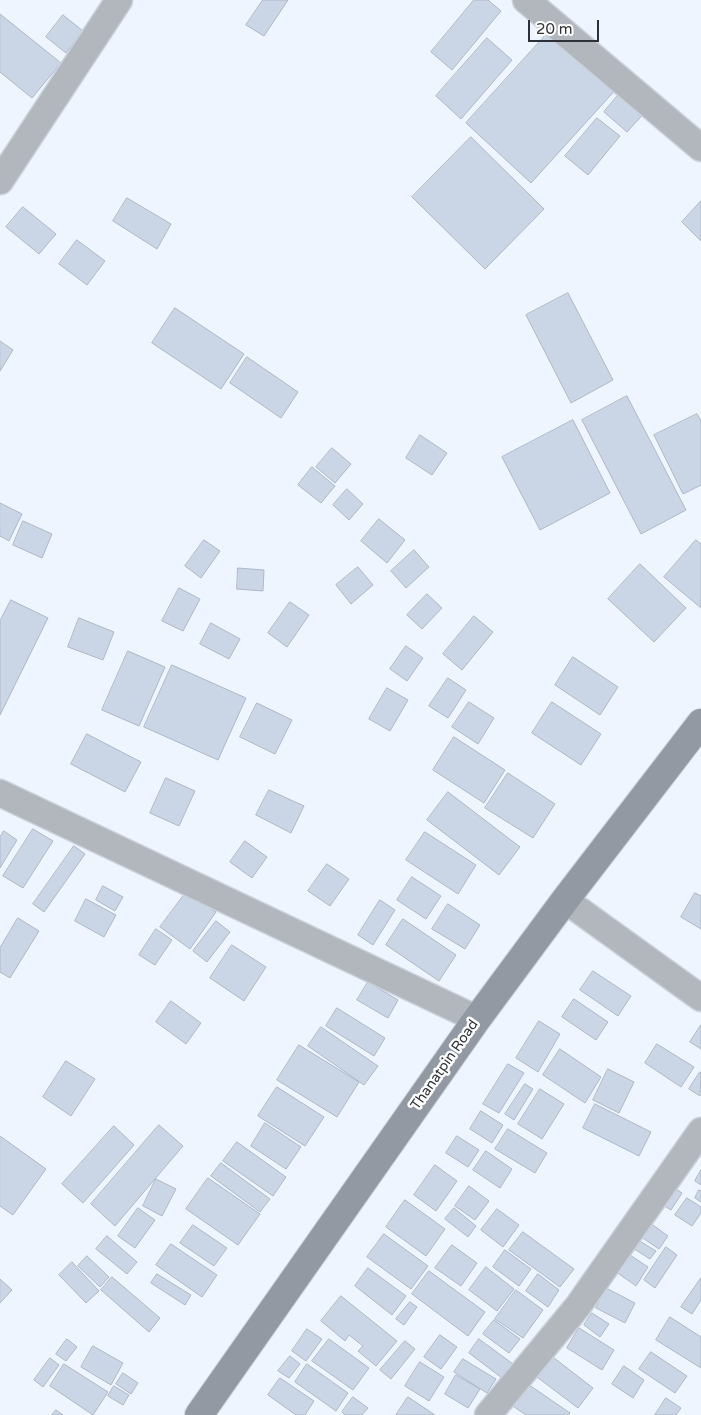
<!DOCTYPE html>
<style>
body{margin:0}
#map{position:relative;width:701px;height:1415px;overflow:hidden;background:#eef5ff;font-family:"Varela Round",sans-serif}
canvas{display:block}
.scale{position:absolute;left:528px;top:20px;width:71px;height:22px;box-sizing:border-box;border:2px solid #2d3137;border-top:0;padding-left:6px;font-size:15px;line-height:18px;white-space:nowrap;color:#2d3137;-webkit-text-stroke:4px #fff;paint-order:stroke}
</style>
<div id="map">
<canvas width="701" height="1415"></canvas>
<div class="scale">20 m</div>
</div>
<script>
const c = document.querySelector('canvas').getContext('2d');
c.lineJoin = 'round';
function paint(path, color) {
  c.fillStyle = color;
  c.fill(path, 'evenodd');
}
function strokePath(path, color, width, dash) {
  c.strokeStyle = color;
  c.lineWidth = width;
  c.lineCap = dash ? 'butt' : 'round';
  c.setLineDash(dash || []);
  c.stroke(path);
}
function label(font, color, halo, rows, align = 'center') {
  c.font = font + ' "Varela Round",sans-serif';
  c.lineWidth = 5;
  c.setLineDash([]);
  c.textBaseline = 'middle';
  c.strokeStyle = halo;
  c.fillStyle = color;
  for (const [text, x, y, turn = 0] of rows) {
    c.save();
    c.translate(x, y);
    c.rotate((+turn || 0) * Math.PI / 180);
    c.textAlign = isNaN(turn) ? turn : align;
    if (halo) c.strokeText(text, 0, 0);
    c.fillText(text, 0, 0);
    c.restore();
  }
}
const building = new Path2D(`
 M 263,0 L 288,0 L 264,36 L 246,25 Z
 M 474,0 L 488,0 L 501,11 L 452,70 L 431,52 Z
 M 0,14 L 61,63 L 32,98 L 0,72 Z
 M 63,15 L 83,31 L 66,53 L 46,37 Z
 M 554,26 L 619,86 L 531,183 L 466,123 Z
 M 487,38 L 512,60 L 461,119 L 436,96 Z
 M 624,88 L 648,109 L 627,132 L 604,112 Z
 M 597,118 L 620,136 L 588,175 L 565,156 Z
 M 471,137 L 544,209 L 485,269 L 412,197 Z
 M 127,198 L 171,224 L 157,249 L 113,221 Z
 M 701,201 L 701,241 L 682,222 Z
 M 23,207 L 56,234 L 39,254 L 6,227 Z
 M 77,240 L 105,261 L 87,285 L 59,264 Z
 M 568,293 L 613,380 L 571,403 L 526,315 Z
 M 175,308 L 244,354 L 221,389 L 152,343 Z
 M 0,341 L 13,350 L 0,371 Z
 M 247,357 L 298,392 L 281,418 L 230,383 Z
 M 627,396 L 686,510 L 641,534 L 582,420 Z
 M 697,414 L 701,421 L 701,485 L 683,494 L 654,435 Z
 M 573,420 L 610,493 L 540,530 L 502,457 Z
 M 420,435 L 447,453 L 432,475 L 406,458 Z
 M 332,448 L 351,464 L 335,483 L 316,467 Z
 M 312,467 L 335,486 L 321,503 L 298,485 Z
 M 347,489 L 363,504 L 349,520 L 333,505 Z
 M 0,503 L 22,514 L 9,541 L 0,536 Z
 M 379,519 L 405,540 L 387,563 L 361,541 Z
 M 23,521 L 52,534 L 42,558 L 13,545 Z
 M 204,540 L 220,551 L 201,578 L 185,566 Z
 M 696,540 L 701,544 L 701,608 L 664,577 Z
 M 414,550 L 429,567 L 406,588 L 391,571 Z
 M 640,564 L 686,608 L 654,642 L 608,599 Z
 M 358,567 L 373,585 L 351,604 L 336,585 Z
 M 238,568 L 264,570 L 263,591 L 237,589 Z
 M 179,588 L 200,599 L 183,631 L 162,621 Z
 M 427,594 L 442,608 L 422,629 L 407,615 Z
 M 11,600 L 48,618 L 0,715 L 0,621 Z
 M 290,602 L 309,615 L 287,647 L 268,633 Z
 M 474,616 L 493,632 L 462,670 L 443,654 Z
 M 79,618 L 114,632 L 103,660 L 68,647 Z
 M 211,623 L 240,639 L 229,659 L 200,644 Z
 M 406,646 L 423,658 L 407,681 L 390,669 Z
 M 128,651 L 165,667 L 139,726 L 102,710 Z
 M 573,657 L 618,687 L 600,715 L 555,685 Z
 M 172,665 L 246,698 L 218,760 L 144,727 Z
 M 448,678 L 466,690 L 448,718 L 429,706 Z
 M 387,688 L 408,700 L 390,731 L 369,719 Z
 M 469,702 L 494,718 L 478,744 L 452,727 Z
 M 552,702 L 601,734 L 581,765 L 532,733 Z
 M 257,703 L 292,720 L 275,754 L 240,737 Z
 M 87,734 L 141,762 L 125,792 L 71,764 Z
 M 454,737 L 505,770 L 484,803 L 433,770 Z
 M 508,773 L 555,804 L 533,838 L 485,808 Z
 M 166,778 L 195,791 L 179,826 L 150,813 Z
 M 269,790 L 304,806 L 291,833 L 256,815 Z
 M 448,792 L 520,847 L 499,875 L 427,820 Z
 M 33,829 L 53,841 L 23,888 L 3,876 Z
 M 4,831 L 17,840 L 0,868 L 0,837 Z
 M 425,832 L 476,865 L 458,894 L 406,860 Z
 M 245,841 L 267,857 L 252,878 L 230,862 Z
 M 74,846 L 85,854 L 44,912 L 33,904 Z
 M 327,864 L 349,879 L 330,906 L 308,891 Z
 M 412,877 L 441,896 L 426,919 L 397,900 Z
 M 103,886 L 123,897 L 115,911 L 96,900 Z
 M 187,891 L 216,912 L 190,949 L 160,927 Z
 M 695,893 L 701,896 L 701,929 L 681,917 Z
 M 86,899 L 116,915 L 104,937 L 75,921 Z
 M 380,900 L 395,910 L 373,945 L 358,935 Z
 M 448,904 L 480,925 L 465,949 L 432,929 Z
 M 18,918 L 39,931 L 10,978 L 0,972 L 0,948 Z
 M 403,919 L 456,955 L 439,981 L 386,945 Z
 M 216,921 L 230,932 L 207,962 L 193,951 Z
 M 156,929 L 172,940 L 155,965 L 139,955 Z
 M 232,945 L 266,967 L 244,1001 L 210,978 Z
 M 593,971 L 631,996 L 618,1016 L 580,990 Z
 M 368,982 L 398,1000 L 388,1018 L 357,1000 Z
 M 574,999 L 608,1022 L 596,1040 L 562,1017 Z
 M 171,1001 L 201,1023 L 186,1044 L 156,1022 Z
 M 337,1008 L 385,1038 L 374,1056 L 326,1026 Z
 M 539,1021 L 560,1034 L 538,1072 L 516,1058 Z
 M 701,1025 L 701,1049 L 690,1042 Z
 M 321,1027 L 378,1066 L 364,1085 L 308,1046 Z
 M 657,1044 L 694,1067 L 681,1087 L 645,1063 Z
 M 299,1045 L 359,1082 L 337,1117 L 277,1080 Z
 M 560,1049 L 601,1077 L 585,1103 L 543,1075 Z
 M 66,1061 L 95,1079 L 71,1116 L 43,1097 Z
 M 508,1064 L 524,1073 L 499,1113 L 483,1104 Z
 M 608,1069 L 634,1082 L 619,1113 L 593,1100 Z
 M 700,1072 L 701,1073 L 700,1096 L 689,1089 Z
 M 525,1084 L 533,1089 L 514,1120 L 505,1114 Z
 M 277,1087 L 324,1117 L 305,1146 L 258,1116 Z
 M 540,1089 L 564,1104 L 542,1139 L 518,1124 Z
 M 595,1104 L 651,1132 L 639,1156 L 583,1128 Z
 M 481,1111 L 503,1125 L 492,1143 L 470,1129 Z
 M 265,1123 L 301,1147 L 286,1169 L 251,1146 Z
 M 159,1125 L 183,1146 L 115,1226 L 91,1204 Z
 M 114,1126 L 134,1145 L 83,1203 L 62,1184 Z
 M 508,1129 L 547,1153 L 535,1173 L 495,1149 Z
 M 0,1136 L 46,1169 L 13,1215 L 0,1206 Z
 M 457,1136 L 479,1150 L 468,1167 L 446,1153 Z
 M 237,1142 L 286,1177 L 273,1196 L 223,1161 Z
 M 486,1151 L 512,1169 L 500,1188 L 473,1170 Z
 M 221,1163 L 270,1199 L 260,1212 L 211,1176 Z
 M 435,1165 L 457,1181 L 436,1211 L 414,1195 Z
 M 701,1170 L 701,1185 L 695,1181 Z
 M 208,1178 L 260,1214 L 238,1245 L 186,1209 Z
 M 156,1179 L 176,1189 L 162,1216 L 143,1206 Z
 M 669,1184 L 682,1193 L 671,1210 L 658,1202 Z
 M 469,1186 L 489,1201 L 475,1220 L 455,1206 Z
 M 699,1190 L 701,1191 L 701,1202 L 695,1198 Z
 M 687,1198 L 701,1207 L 701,1213 L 692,1226 L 675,1215 Z
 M 405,1200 L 445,1229 L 426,1256 L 386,1227 Z
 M 138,1208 L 155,1220 L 135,1248 L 118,1236 Z
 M 454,1208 L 476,1226 L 468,1237 L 445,1219 Z
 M 497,1209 L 519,1225 L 503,1247 L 481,1230 Z
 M 646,1220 L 668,1236 L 659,1249 L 637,1234 Z
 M 193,1225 L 227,1248 L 214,1266 L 180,1243 Z
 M 523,1232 L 574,1269 L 560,1287 L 509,1250 Z
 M 384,1234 L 428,1266 L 411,1289 L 367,1257 Z
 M 107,1236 L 137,1262 L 127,1274 L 96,1249 Z
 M 633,1237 L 656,1251 L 650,1259 L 628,1245 Z
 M 171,1244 L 217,1275 L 202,1297 L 156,1265 Z
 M 452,1245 L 477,1263 L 461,1286 L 435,1268 Z
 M 666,1247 L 677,1255 L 655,1288 L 644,1280 Z
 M 505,1250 L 531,1269 L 519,1286 L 493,1267 Z
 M 624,1251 L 648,1267 L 636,1286 L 612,1269 Z
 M 87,1256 L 109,1277 L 100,1287 L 78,1266 Z
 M 72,1262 L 99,1291 L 86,1303 L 59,1275 Z
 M 486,1267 L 514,1289 L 497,1311 L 469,1290 Z
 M 368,1268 L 406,1296 L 392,1315 L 355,1286 Z
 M 429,1271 L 485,1312 L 468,1336 L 412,1294 Z
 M 157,1274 L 191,1295 L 185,1305 L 151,1283 Z
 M 538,1274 L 559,1290 L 548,1307 L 526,1291 Z
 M 112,1277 L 160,1318 L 149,1332 L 101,1290 Z
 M 701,1278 L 701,1300 L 692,1314 L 681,1307 Z
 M 0,1279 L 12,1290 L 0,1303 Z
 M 606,1288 L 635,1303 L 625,1323 L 596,1308 Z
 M 516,1290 L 543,1310 L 523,1338 L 495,1319 Z
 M 341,1296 L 397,1341 L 376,1366 L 358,1351 L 363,1346 L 349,1335 L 345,1341 L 321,1321 Z
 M 410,1302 L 417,1307 L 404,1325 L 396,1319 Z
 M 592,1313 L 609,1324 L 600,1337 L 584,1325 Z
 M 670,1317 L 701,1337 L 701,1368 L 656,1340 Z
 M 494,1320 L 520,1339 L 509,1353 L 483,1334 Z
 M 579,1328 L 614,1350 L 602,1370 L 567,1348 Z
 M 307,1329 L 322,1339 L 306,1361 L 292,1351 Z
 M 440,1335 L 457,1347 L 441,1369 L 424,1357 Z
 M 67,1339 L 77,1347 L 66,1361 L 56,1354 Z
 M 329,1339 L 369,1368 L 353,1390 L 312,1361 Z
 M 479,1339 L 513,1364 L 502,1378 L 469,1353 Z
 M 405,1341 L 415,1349 L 391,1379 L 380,1370 Z
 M 93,1346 L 123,1363 L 111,1385 L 81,1367 Z
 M 651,1352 L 687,1376 L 675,1393 L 639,1369 Z
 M 549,1354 L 593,1388 L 578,1408 L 533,1374 Z
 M 290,1356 L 300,1364 L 289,1378 L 278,1371 Z
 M 50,1358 L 59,1365 L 43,1387 L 34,1380 Z
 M 463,1359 L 496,1379 L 487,1393 L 454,1372 Z
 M 420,1362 L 444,1377 L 429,1401 L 405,1386 Z
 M 64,1364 L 108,1392 L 93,1415 L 50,1386 Z
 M 307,1364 L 348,1393 L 336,1411 L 295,1382 Z
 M 624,1366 L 644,1380 L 633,1398 L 612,1384 Z
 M 123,1373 L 138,1383 L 131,1394 L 116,1384 Z
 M 456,1375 L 480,1389 L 468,1408 L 445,1394 Z
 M 280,1378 L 314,1401 L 305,1415 L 296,1415 L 268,1395 Z
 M 522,1380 L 570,1413 L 568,1415 L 526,1415 L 507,1402 Z
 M 114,1386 L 129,1395 L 123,1405 L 108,1396 Z
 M 353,1397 L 368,1408 L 362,1415 L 345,1415 L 342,1412 Z
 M 408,1397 L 435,1415 L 396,1415 Z
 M 666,1398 L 681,1408 L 676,1415 L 655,1415 Z
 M 56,1410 L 63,1415 L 52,1415 Z`);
paint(building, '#cad5e5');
strokePath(building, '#adb7c7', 1);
const street = new Path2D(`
 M 526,0 L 701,148
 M 0,181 L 119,0
 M 0,793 L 477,1019
 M 565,900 L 701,998
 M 488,1415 L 578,1306 L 701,1131`);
const secondary = new Path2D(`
 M 199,1415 L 477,1019 L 565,900 L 701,723`);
strokePath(street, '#cbd2db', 29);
strokePath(secondary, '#cbd2db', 30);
strokePath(street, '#b2b7be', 26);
strokePath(secondary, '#9299a3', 28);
label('14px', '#2d3137', '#fff', [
 ["Thanatpin Road",445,1065,-55]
]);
</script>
